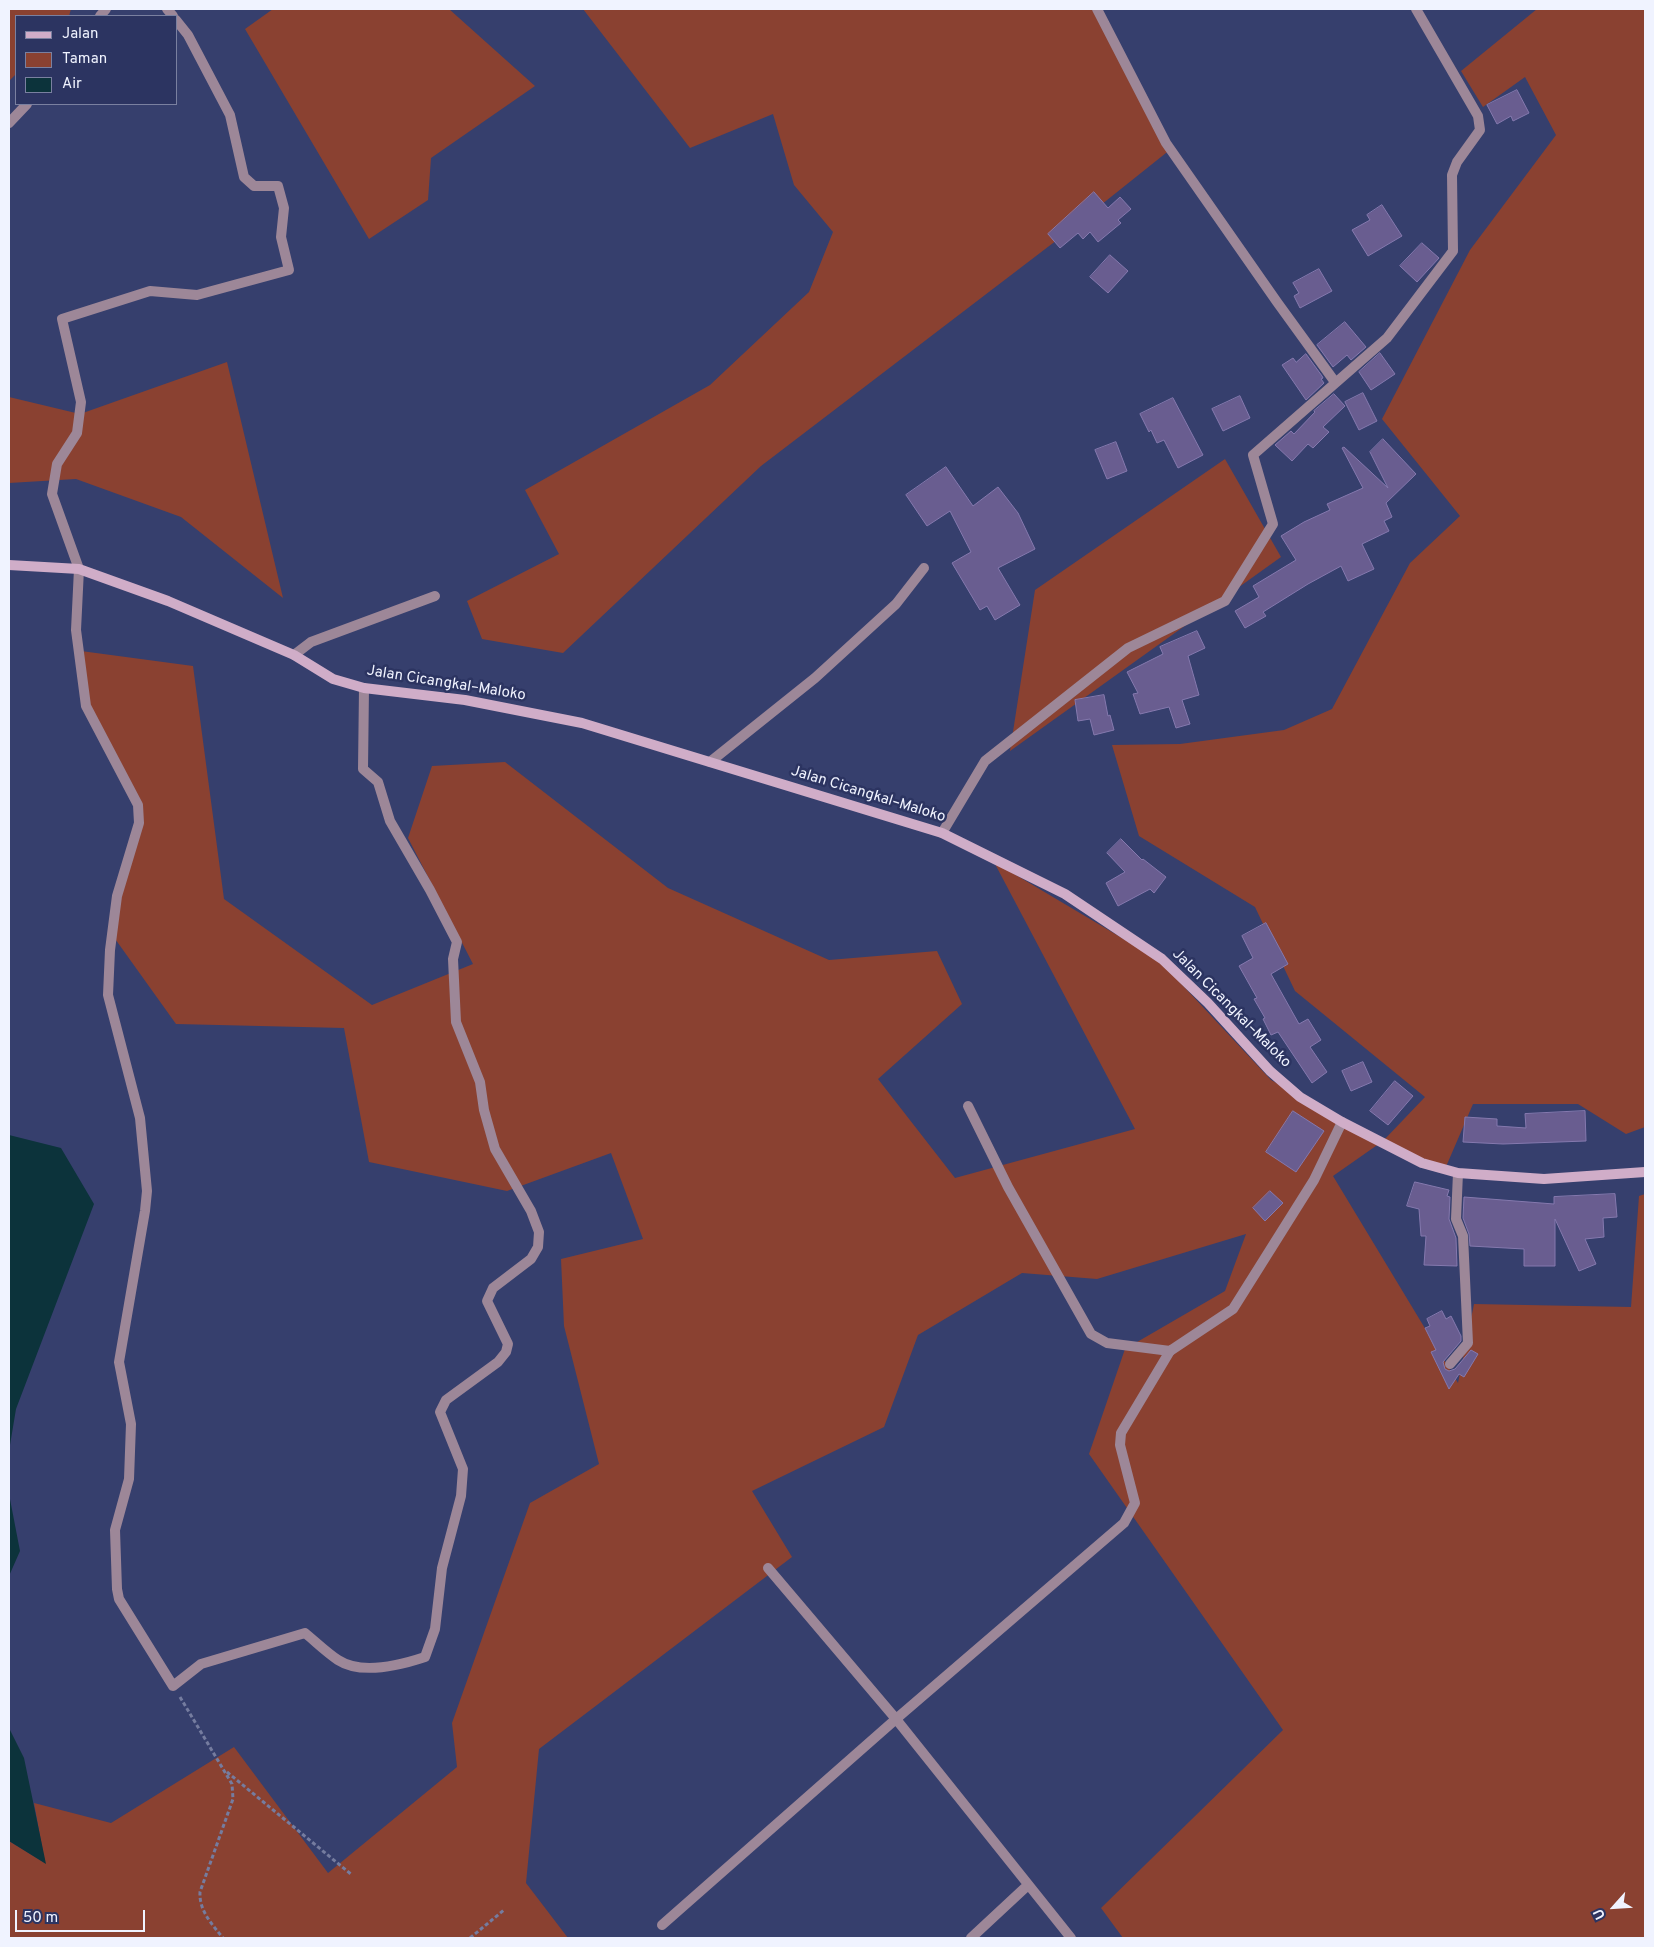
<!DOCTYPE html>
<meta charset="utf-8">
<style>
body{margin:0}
#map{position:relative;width:1654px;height:1947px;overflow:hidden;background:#363f6d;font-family:Overpass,sans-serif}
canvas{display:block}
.frame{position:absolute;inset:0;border:10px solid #f0f3ff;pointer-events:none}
.legend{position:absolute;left:15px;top:15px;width:162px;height:90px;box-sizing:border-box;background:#2c3461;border:1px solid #7a80a0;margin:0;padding:6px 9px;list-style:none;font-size:15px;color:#f0f3ff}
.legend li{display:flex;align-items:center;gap:10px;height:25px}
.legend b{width:25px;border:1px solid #7a80a0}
.north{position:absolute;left:1589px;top:1882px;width:50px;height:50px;-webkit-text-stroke:4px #2c3461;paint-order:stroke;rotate:244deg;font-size:14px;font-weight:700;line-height:20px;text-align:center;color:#f0f3ff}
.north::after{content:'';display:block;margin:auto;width:18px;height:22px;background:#f0f3ff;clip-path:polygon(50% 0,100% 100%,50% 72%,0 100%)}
.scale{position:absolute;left:15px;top:1910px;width:130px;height:22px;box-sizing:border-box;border:2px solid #f0f3ff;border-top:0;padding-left:6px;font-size:15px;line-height:18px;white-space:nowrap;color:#f0f3ff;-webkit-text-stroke:4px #2c3461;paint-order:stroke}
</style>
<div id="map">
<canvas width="1654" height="1947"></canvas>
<div class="frame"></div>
<ul class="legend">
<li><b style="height:6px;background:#d0adc8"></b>Jalan</li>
<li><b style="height:14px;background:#8a4131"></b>Taman</li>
<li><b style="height:14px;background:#0c333b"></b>Air</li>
</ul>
<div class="north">U</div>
<div class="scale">50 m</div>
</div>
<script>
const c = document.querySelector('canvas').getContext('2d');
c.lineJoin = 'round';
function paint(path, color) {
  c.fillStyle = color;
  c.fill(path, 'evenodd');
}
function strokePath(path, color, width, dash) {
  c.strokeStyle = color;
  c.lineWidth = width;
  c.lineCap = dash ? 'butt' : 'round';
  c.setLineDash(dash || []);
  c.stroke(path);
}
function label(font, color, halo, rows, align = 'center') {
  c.font = font + ' Overpass,sans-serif';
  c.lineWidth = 5;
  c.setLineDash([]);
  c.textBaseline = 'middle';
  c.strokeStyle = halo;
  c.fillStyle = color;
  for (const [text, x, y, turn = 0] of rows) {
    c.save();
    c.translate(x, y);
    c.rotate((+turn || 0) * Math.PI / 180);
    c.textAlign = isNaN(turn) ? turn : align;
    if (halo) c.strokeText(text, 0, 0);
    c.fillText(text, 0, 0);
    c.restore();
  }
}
paint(new Path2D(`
 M 9,9 L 71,9 L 69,16 L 16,16 L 16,74 L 9,81 Z
 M 273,9 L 449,9 L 535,86 L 431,158 L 428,200 L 369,239 L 245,29 Z
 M 583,9 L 1096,9 L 1171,149 L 1057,240 L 761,466 L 563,653 L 482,639 L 467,601 L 559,554 L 525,490 L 710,385 L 809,292 L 833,232 L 794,185 L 773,114 L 690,148 Z
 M 1537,9 L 1645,9 L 1645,1127 L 1626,1134 L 1578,1104 L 1473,1104 L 1445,1169 L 1383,1141 L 1333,1176 L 1458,1383 L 1474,1304 L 1631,1307 L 1639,1196 L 1645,1194 L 1645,1938 L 1123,1938 L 1101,1908 L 1283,1730 L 1089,1454 L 1125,1349 L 1225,1291 L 1246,1234 L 1097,1279 L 1022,1273 L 918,1335 L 884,1427 L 752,1491 L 792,1557 L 539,1749 L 526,1883 L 568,1938 L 9,1938 L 9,1841 L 45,1863 L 34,1803 L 111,1823 L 234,1747 L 328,1873 L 457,1767 L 452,1723 L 530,1503 L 599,1464 L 564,1326 L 561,1259 L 643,1239 L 611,1153 L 507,1191 L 369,1162 L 344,1028 L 176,1024 L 113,936 L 139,797 L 88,717 L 81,651 L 193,666 L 224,899 L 372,1005 L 473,964 L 408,838 L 432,766 L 505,762 L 668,888 L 829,960 L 937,951 L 962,1004 L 878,1079 L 955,1178 L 1135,1129 L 994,862 L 1159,960 L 1271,1080 L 1383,1141 L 1425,1097 L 1295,991 L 1255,907 L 1139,836 L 1112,745 L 1180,744 L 1284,730 L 1332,709 L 1410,563 L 1460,516 L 1382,419 L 1470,250 L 1556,135 L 1525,77 L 1483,107 L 1461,71 Z
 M 227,362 L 283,598 L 181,517 L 76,479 L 9,483 L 9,397 L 80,414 Z
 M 1225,459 L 1281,557 L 1010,751 L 1035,590 Z`), '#8a4131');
paint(new Path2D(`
 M 9,1135 L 61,1148 L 94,1204 L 16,1409 L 9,1451 Z
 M 9,1494 L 20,1551 L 9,1576 Z
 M 9,1728 L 24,1758 L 46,1864 L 9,1841 Z`), '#0c333b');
const building = new Path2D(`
 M 1517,90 L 1529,113 L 1513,121 L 1511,116 L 1497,124 L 1487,105 Z
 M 1094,192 L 1108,208 L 1120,197 L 1131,209 L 1118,220 L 1121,223 L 1098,242 L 1090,232 L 1083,239 L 1078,233 L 1060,248 L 1048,234 Z
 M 1382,205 L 1402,236 L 1368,256 L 1352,230 L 1370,220 L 1367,215 Z
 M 1422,243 L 1439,258 L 1417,282 L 1400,266 Z
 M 1110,255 L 1128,271 L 1108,293 L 1090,277 Z
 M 1319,269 L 1332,291 L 1300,308 L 1294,296 L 1299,293 L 1293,283 Z
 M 1345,322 L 1366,347 L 1351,360 L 1347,355 L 1333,367 L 1317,345 Z
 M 1380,353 L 1395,374 L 1371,390 L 1359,372 Z
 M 1306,354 L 1322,376 L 1323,378 L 1321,379 L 1324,383 L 1306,400 L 1282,365 L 1293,358 L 1296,362 Z
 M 1363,393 L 1377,421 L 1359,430 L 1345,402 Z
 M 1334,394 L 1345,406 L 1323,427 L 1329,432 L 1313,448 L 1308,444 L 1292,461 L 1275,445 L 1291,431 L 1294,434 L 1315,412 L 1314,411 Z
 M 1240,396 L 1250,418 L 1223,431 L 1212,409 Z
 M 1173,398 L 1203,455 L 1178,468 L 1164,440 L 1157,443 L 1151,430 L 1149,432 L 1140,414 Z
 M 1383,439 L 1416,474 L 1386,503 L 1392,517 L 1384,521 L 1389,531 L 1362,544 L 1374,569 L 1348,581 L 1341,566 L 1308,584 L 1263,612 L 1266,616 L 1245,628 L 1235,611 L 1259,597 L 1253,586 L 1296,560 L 1281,536 L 1304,522 L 1330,510 L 1327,504 L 1363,488 L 1342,448 L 1344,447 L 1388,488 L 1370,452 Z
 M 1116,442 L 1127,471 L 1107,479 L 1095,450 Z
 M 946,467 L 973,506 L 998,487 L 1018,513 L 1035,549 L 998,568 L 1020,605 L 995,620 L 987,606 L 980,610 L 952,563 L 971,552 L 950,511 L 927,526 L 906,495 Z
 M 1197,631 L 1205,648 L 1188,656 L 1199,695 L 1182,700 L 1190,724 L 1176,728 L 1169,707 L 1140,714 L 1133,694 L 1138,693 L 1127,672 L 1163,654 L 1160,647 Z
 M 1104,695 L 1108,716 L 1110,715 L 1114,730 L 1094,735 L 1090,719 L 1078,721 L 1075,700 Z
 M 1121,839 L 1142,860 L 1143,859 L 1166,877 L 1154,893 L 1150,889 L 1118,906 L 1106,883 L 1125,872 L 1107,853 Z
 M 1266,923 L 1288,964 L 1271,974 L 1299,1024 L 1308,1019 L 1321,1040 L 1310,1047 L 1327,1072 L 1312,1083 L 1278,1032 L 1271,1035 L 1263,1019 L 1265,1018 L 1254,999 L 1257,998 L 1239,966 L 1253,958 L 1242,936 Z
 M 1363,1062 L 1372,1082 L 1351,1091 L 1342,1071 Z
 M 1395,1081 L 1413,1096 L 1388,1125 L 1370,1111 Z
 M 1293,1111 L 1324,1131 L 1296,1172 L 1266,1152 Z
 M 1585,1111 L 1586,1141 L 1503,1144 L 1463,1142 L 1465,1117 L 1497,1119 L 1497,1126 L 1526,1128 L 1525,1114 Z
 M 1415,1182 L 1449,1190 L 1447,1196 L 1450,1197 L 1449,1219 L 1456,1238 L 1457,1266 L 1424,1265 L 1426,1236 L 1421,1236 L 1419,1209 L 1407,1206 Z
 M 1270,1191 L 1283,1203 L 1265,1221 L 1253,1208 Z
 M 1615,1194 L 1617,1217 L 1603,1218 L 1604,1237 L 1585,1239 L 1596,1264 L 1579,1271 L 1555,1219 L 1555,1266 L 1524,1266 L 1524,1249 L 1470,1246 L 1469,1234 L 1463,1218 L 1464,1197 L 1554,1204 L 1554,1197 Z
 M 1442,1311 L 1446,1319 L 1451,1316 L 1461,1336 L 1461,1341 L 1443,1362 L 1445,1369 L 1449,1371 L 1455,1369 L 1471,1350 L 1478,1354 L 1464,1377 L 1459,1374 L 1449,1389 L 1431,1352 L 1436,1350 L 1425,1328 L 1430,1326 L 1427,1319 Z`);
paint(building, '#695d90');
strokePath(building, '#8579ae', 1);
strokePath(new Path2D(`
 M 180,1697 L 232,1784 L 233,1799 L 200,1892 C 199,1911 212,1924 223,1938
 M 227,1772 L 352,1875
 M 470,1938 L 504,1910`), '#757c9f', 3, [4, 2.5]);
strokePath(new Path2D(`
 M 710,762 L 815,678 L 896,604 L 924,568
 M 768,1568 L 896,1719 L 1071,1938
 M 662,1925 L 896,1719 L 1124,1523 L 1135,1503 L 1120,1445 L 1121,1433 L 1170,1351
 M 971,1938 L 1028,1885`), '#9d8798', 10);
strokePath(new Path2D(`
 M 167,9 L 173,16
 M 1097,9 L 1166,143 L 1277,302 L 1335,382
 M 100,16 L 106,9
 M 176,20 L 188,35 L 230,115 L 244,177 L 254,186 L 278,186 L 284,208 L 281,237 L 289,270 L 197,295 L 150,291 L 62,319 L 81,402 L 77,433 L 57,464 L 52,494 L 79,569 L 76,630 L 86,706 L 138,805 L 139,823 L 117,896 L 110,950 L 108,995 L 140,1118 L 147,1191 L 145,1211 L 119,1362 L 131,1424 L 129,1479 L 115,1530 L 117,1589 L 119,1599 L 173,1686 L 201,1664 L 305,1633 C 316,1642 326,1652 338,1660 C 361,1675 401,1665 425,1657 L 435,1629 L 442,1568 L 461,1496 L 463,1469 L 440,1412 L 446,1400 L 498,1362 L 506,1352 L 508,1344 L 487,1301 L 493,1288 L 531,1259 L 538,1247 L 539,1232 L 531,1211 L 495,1149 L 484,1110 L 480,1082 L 456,1022 L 453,959 L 457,942 L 430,890 L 390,821 L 378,782 L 363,769 L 364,688
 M 9,123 L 27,104
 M 294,655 L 311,642 L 435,596
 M 942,833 L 985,761 L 1128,648 L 1225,601 L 1273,524 L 1253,455 L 1387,338 L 1453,251 L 1452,175 L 1457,162 L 1480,130 L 1478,116 L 1416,9
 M 968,1106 L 1008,1187 L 1091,1334 L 1107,1343 L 1170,1351 L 1233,1309 L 1314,1180 L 1342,1122
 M 1450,1364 L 1468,1343 L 1463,1236 L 1456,1219 L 1458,1173`), '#9d8798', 10);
strokePath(new Path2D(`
 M 9,565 L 79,569 L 168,601 L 294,655 L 333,679 L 364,688 L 465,700 L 582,723 L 942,833 L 1065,894 L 1162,959 L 1208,1003 L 1270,1071 L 1300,1097 L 1342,1122 L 1422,1163 L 1458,1173 L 1544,1179 L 1645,1172`), '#d0adc8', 10);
label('15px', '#f0f3ff', '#2c3461', [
 ["Jalan Cicangkal–Maloko",446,684,9],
 ["Jalan Cicangkal–Maloko",868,795,17],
 ["Jalan Cicangkal–Maloko",1231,1009,45]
]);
</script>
